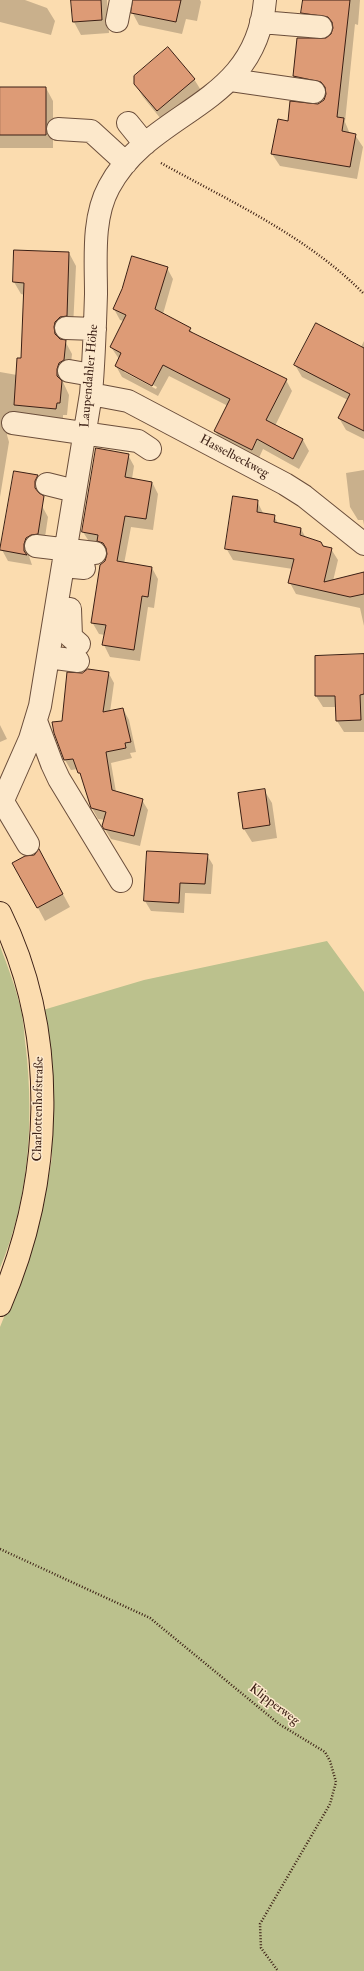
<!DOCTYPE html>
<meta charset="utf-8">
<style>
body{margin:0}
canvas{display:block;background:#fbdcaf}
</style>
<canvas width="364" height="1971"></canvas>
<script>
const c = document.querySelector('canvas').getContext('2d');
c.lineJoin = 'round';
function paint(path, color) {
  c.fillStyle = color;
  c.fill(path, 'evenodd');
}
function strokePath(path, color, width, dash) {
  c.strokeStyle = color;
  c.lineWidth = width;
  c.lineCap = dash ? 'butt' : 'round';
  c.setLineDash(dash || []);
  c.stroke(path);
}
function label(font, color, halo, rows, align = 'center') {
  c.font = font + ' "IM FELL Double Pica",serif';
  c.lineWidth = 3;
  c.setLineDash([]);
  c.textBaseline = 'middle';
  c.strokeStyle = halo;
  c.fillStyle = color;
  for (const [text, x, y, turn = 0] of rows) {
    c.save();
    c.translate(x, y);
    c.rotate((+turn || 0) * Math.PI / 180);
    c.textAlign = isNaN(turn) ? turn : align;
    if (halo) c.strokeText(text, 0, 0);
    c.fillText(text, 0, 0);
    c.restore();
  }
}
paint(new Path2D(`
 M 327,941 L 364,992 L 364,1971 L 0,1971 L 0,1327 L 26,1262 L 41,1217 L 52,1158 L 52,1087 L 43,1010 L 144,980 Z
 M 0,946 C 8,967 16,988 21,1010 C 24,1022 24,1036 26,1049 C 34,1122 29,1200 0,1268 Z`), '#bbc18d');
paint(new Path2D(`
 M 0,0 L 25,0 L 47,8 L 55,21 L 51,35 L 0,22 Z
 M 72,0 L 107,0 L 109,33 L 81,35 L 74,22 Z
 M 134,0 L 200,0 L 201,2 L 197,21 L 186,19 L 182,34 L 139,25 L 132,12 Z
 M 304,0 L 360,0 L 358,25 L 355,24 L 345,122 L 350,134 L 355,135 L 363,147 L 357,179 L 280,166 L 272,154 L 289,122 L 324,101 L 328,94 L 301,89 L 294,76 L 332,35 L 334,29 L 310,25 L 302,13 Z
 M 194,79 L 202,92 L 165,124 L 143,97 L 135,84 Z
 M 0,88 L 46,88 L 53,101 L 53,148 L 0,148 Z
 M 69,253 L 76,266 L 73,328 L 62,334 L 60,340 L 65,341 L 72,354 L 70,373 L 66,376 L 63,382 L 69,395 L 67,415 L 63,415 L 63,421 L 11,427 L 7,435 L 9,442 L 0,497 L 0,372 L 17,375 L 22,359 L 25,295 L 21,294 L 14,282 Z
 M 167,268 L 173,279 L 163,314 L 190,329 L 193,334 L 286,380 L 292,391 L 275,426 L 303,440 L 309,451 L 299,469 L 263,449 L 258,460 L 222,442 L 215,431 L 228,406 L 169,376 L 158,396 L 122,377 L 116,366 L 119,359 L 111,347 L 124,321 L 120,320 L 114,309 ZM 124,370 L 157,387 L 156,389 L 124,372 Z
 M 364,341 L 364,439 L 346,430 L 339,418 L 348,400 L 302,377 L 295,365 L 361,347 Z
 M 128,455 L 134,466 L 132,479 L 152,482 L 158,494 L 153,530 L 131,527 L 124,564 L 152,568 L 158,579 L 154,608 L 148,607 L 140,661 L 110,657 L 104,645 L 105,635 L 99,634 L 92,622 L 108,554 L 90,543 L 83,532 Z
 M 364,470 L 364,525 L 363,520 L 358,520 L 350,507 L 346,473 Z
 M 257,501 L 264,515 L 274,516 L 279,525 L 301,529 L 306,538 L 331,549 L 338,560 L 333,581 L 364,573 L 364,626 L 360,608 L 296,594 L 290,583 L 293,569 L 233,560 L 226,548 Z
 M 42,506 L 48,517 L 44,544 L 32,549 L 29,556 L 32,565 L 8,561 L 2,550 Z
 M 364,655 L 364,732 L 344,732 L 337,721 L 337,707 L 323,707 L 316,696 Z
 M 108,672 L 114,683 L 110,712 L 123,709 L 129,720 L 136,752 L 130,753 L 132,758 L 111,763 L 116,792 L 142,800 L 148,810 L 140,846 L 111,839 L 103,826 L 105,820 L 98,819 L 92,808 L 84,782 L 78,769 L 71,770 L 65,760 L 62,721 L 83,674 Z
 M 0,725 L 7,739 L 0,742 Z
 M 264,790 L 272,803 L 277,838 L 252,842 L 244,829 Z
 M 207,855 L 213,865 L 211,894 L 185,893 L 184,913 L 151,911 L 145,901 Z
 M 46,863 L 70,907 L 45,921 L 38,908 Z`), '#0003');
const building = new Path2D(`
 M 71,0 L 101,0 L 102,20 L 73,22 Z
 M 133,0 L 181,0 L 176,22 L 131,13 Z
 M 303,0 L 350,0 L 337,117 L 344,118 L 342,131 L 356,134 L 350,167 L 271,154 L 278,119 L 288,121 L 290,101 L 318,104 L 324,100 L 326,94 L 325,87 L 321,82 L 293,76 L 297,38 L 326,38 L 331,34 L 333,28 L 332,22 L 328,17 L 301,13 Z
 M 168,47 L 195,79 L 157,111 L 134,84 L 134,76 Z
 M 0,87 L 46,87 L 46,135 L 0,135 Z
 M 14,250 L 69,252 L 67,316 L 60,317 L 55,322 L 54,327 L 55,334 L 60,339 L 66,340 L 64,360 L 59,363 L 57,369 L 57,376 L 62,381 L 60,403 L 57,403 L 56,409 L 14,405 L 17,358 L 21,358 L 24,283 L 13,282 Z
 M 132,256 L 168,267 L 155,309 L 191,328 L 189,331 L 287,379 L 266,420 L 303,439 L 293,459 L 257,439 L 252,450 L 214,431 L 230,399 L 196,382 L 163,365 L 152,386 L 115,366 L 121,353 L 110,347 L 126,315 L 113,309 L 122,289 Z
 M 316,323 L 364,348 L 364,431 L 338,418 L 350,394 L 294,365 Z
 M 96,448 L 129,454 L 125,477 L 152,482 L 146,519 L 125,516 L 117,561 L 152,567 L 148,597 L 142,596 L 134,650 L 102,645 L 106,625 L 91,623 L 100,565 L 105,561 L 107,554 L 106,548 L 103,543 L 97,541 L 98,535 L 82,532 Z
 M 14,471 L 38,475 L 35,481 L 35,488 L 39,493 L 44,496 L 38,534 L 31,535 L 26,538 L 24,544 L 24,551 L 27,555 L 0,550 Z
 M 233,496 L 258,500 L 257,512 L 275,515 L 274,522 L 301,528 L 300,535 L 321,542 L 323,546 L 332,548 L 324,582 L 364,572 L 364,594 L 350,597 L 288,583 L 294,559 L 225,549 Z
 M 364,654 L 364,694 L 360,695 L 361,720 L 336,721 L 335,696 L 315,696 L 315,656 Z
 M 88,669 L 109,672 L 103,712 L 123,708 L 131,742 L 125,743 L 126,748 L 106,752 L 112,790 L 143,799 L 134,836 L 104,829 L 102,826 L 106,812 L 91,808 L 80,773 L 78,773 L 73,759 L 64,760 L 54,733 L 52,722 L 62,721 L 67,672 L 82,673 Z
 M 265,789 L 270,825 L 243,829 L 238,793 Z
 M 39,849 L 63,894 L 37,908 L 12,863 L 25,856 L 34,855 Z
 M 147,851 L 208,854 L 205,884 L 180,883 L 179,903 L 144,901 Z`);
paint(building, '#dd9b76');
strokePath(building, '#3b1f14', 1);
const minor = new Path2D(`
 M 117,21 L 121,0
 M 261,22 L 321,27
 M 231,80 L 314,92
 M 128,123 L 145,144
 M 58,129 L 91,131 L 126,163
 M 66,328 L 95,329
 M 69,371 L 92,375
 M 91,394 L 128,401 L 285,484 L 304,496 L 364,544
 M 13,423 L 138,441 L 150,449
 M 47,484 L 75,491
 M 36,546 L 95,553
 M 63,566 L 84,568
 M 56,608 L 70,609 L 71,637 L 79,644
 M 48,657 L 78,661
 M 36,721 L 52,764 L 59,779 L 121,881
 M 3,802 L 28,844
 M 0,807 L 30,739 L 40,706 L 91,394 C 94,360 95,327 96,294 C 96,259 92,218 109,187 C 151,108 256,108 265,0`);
const major = new Path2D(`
 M 0,913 C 60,1034 53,1183 0,1305`);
strokePath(minor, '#6b4e3b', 24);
strokePath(major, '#3b1f14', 24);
strokePath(new Path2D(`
 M 161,163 C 231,202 307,236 364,294
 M 0,1549 L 150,1618 L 279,1724 L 325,1752 L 330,1761 L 336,1782 L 330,1804 L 260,1924 L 261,1948 L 278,1971`), '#3b1f14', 2.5, [1, 2]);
strokePath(minor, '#fce8cb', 22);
strokePath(major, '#fbdcaf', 22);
label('13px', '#3b1f14', '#fce8cb', [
 ["Laupendahler Höhe",90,376,-85],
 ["Hasselbeckweg",234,457,28],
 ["Charlottenhofstraße",39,1109,-89],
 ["Klipperweg",274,1705,37]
]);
</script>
